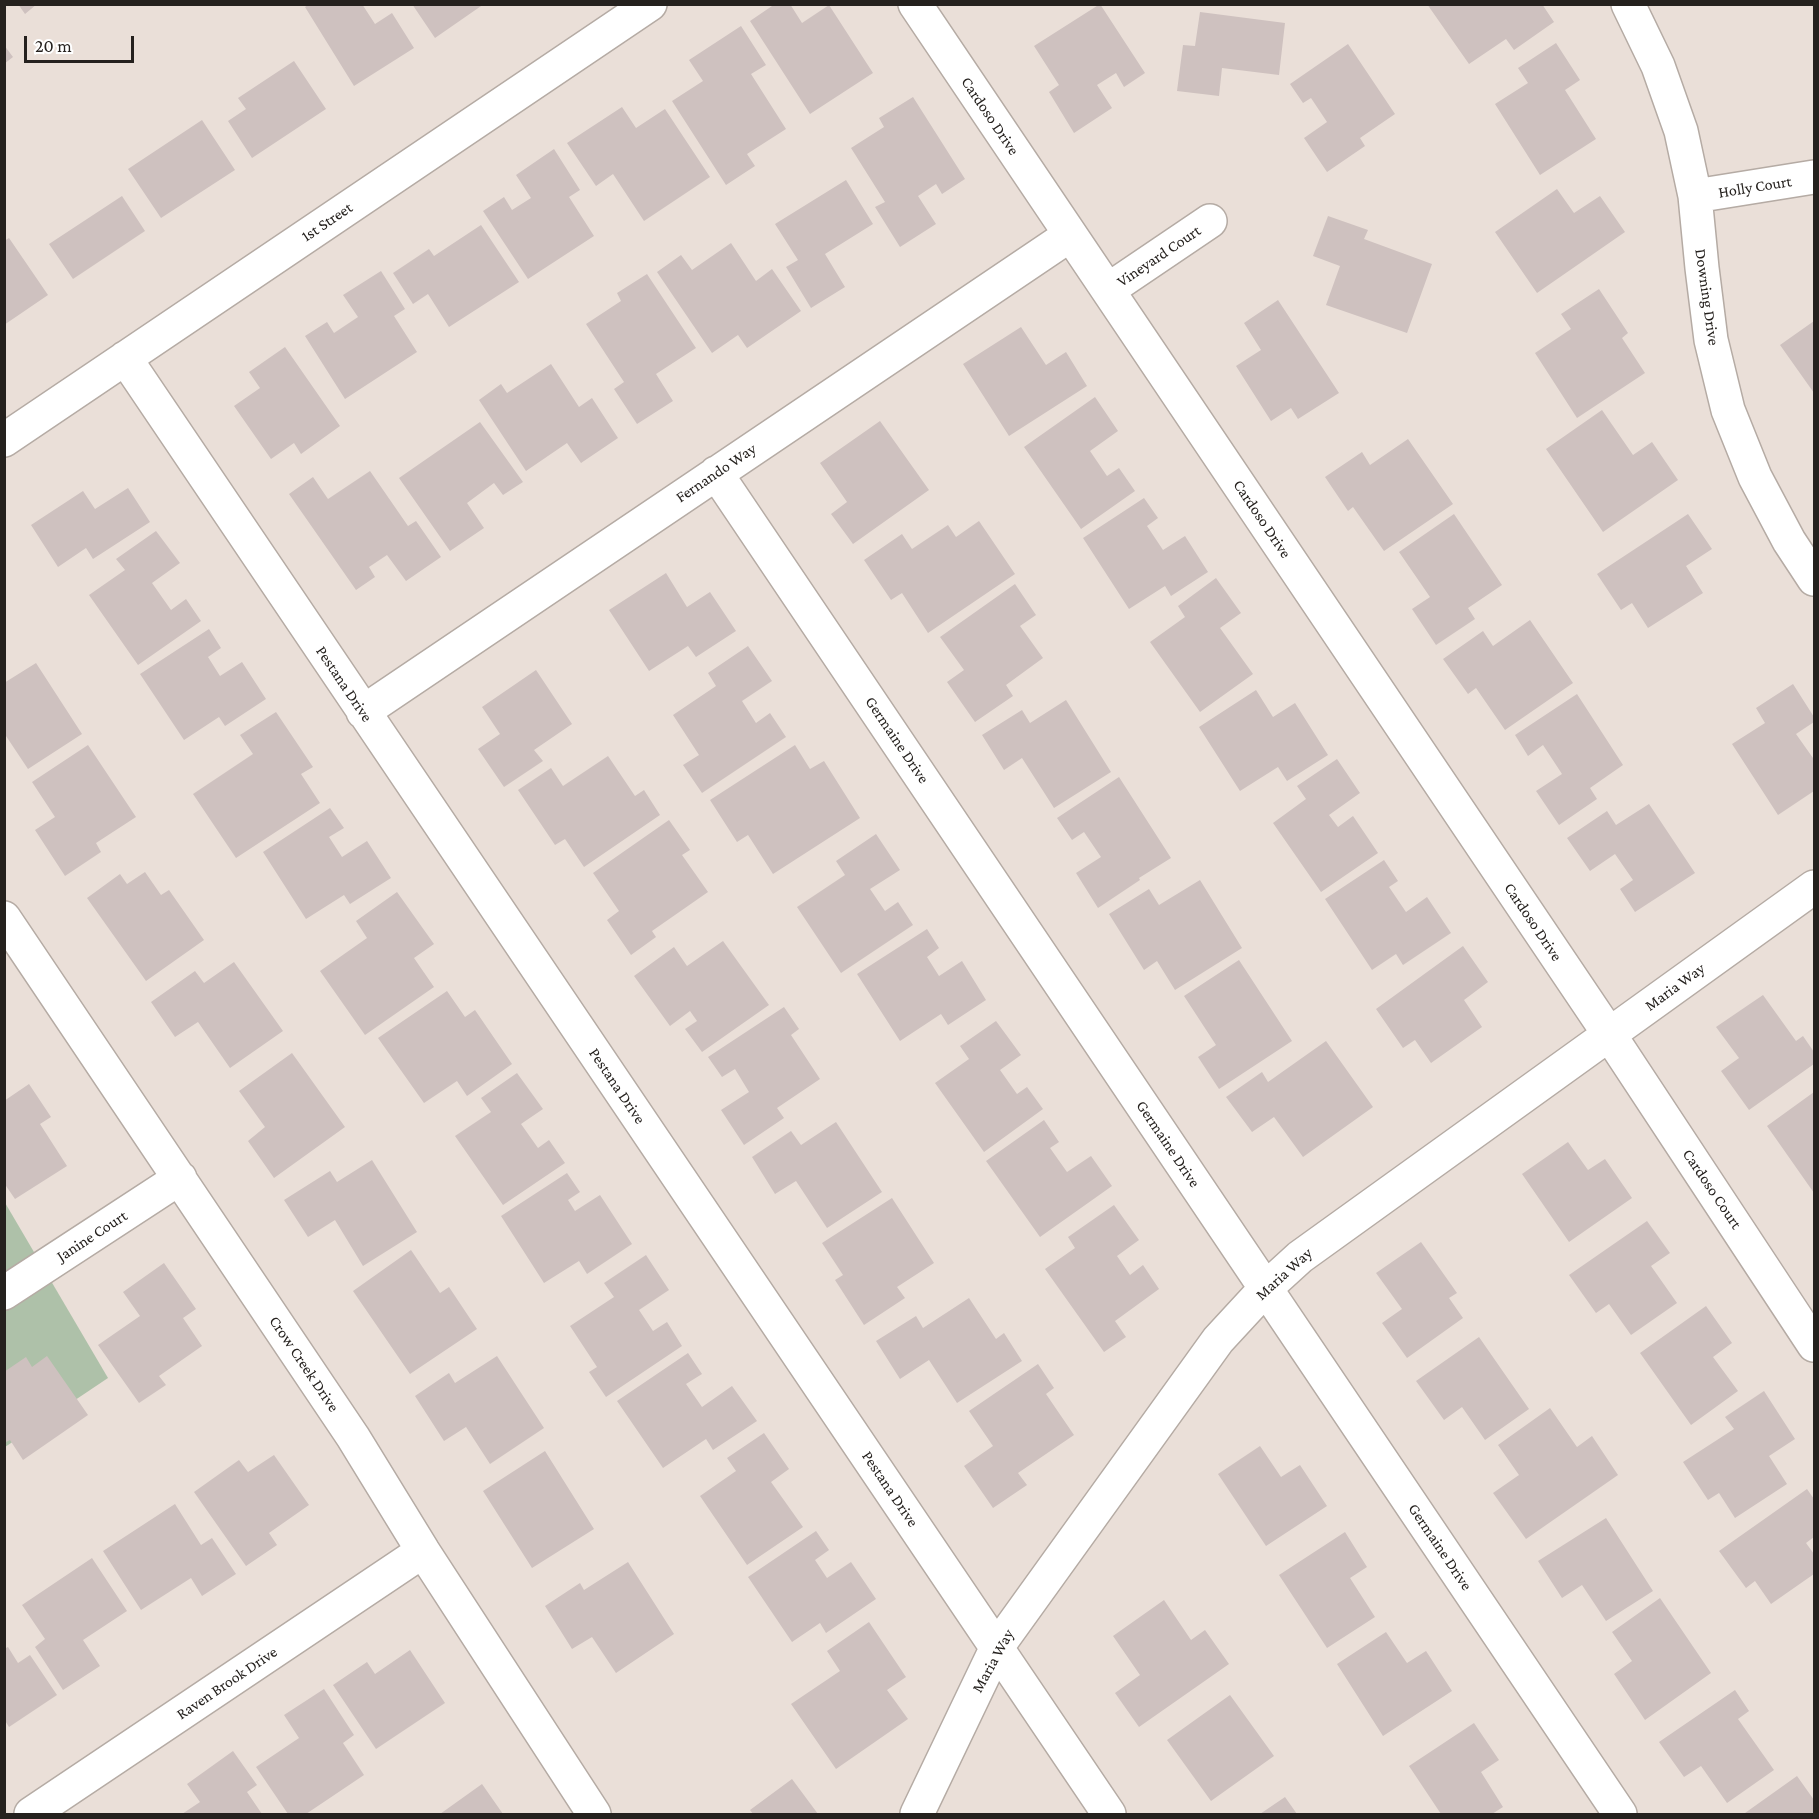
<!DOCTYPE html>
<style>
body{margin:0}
#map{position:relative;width:1819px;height:1819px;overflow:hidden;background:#eadfd8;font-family:"Crimson Pro",serif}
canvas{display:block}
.frame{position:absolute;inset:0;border:6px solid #25211e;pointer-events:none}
.scale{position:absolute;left:24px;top:36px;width:110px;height:27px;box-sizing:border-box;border:3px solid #25211e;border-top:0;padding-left:8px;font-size:18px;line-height:21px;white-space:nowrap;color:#25211e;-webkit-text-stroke:4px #fff;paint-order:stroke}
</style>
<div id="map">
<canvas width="1819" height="1819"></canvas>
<div class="frame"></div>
<div class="scale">20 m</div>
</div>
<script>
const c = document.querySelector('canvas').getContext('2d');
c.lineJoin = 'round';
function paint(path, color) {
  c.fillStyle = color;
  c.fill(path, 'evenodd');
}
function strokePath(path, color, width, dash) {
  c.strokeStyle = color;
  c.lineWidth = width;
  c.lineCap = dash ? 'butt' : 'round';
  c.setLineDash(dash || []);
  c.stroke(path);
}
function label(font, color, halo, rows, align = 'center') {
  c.font = font + ' "Crimson Pro",serif';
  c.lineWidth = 4.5;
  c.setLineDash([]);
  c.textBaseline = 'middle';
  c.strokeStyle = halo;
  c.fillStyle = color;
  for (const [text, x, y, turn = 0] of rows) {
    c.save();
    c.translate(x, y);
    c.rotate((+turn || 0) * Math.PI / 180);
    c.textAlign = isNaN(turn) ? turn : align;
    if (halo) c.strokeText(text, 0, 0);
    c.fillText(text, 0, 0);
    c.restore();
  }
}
paint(new Path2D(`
 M 4,1201 L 108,1378 L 5,1447 L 4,1447 Z`), '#aec1a9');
paint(new Path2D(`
 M 18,4 L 37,4 L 25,14 Z
 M 309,4 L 362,4 L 375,24 L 392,13 L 414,48 L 354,86 L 305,7 Z
 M 412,4 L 484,4 L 435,38 Z
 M 775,4 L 790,4 L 802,23 L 829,5 L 873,73 L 810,114 L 750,21 Z
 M 1100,4 L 1145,73 L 1124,87 L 1116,73 L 1097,85 L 1112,108 L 1074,133 L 1049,92 L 1059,85 L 1034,46 Z
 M 1427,4 L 1542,4 L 1554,22 L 1514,50 L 1506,39 L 1469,64 Z
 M 1200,12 L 1285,23 L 1279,75 L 1222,68 L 1219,96 L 1177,91 L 1183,45 L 1195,46 Z
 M 741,26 L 766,65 L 751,74 L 786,129 L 747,154 L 755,166 L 726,185 L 672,101 L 703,81 L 689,60 Z
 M 1556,43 L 1580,80 L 1565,90 L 1596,139 L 1540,175 L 1495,104 L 1528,83 L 1518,68 Z
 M 1348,44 L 1395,114 L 1360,138 L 1365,146 L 1327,172 L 1304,138 L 1327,122 L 1311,98 L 1303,103 L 1290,84 Z
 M 4,45 L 13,57 L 4,64 Z
 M 294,61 L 326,109 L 252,158 L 228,121 L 246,109 L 238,98 Z
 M 913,97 L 965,179 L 942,194 L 936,184 L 918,196 L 936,224 L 900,247 L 875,207 L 885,202 L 851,148 L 884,127 L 879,118 Z
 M 622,107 L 636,128 L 665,109 L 710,177 L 644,221 L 613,174 L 596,186 L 567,143 Z
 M 202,120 L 235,170 L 161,218 L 128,169 Z
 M 554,149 L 580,190 L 569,197 L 594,236 L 528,279 L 483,211 L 504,197 L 512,210 L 531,198 L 516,175 Z
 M 846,180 L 873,224 L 825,254 L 845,287 L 811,308 L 786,267 L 798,260 L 775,224 Z
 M 1557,189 L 1574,213 L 1600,196 L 1625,232 L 1537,293 L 1495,232 Z
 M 122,196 L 145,231 L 73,279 L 49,244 Z
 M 1328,216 L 1368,230 L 1364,239 L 1432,264 L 1407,333 L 1326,305 L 1340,266 L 1313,256 Z
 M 481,225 L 519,282 L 449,327 L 428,294 L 413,304 L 393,273 L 429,249 L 434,256 Z
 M 9,238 L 48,295 L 4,325 L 4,241 Z
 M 731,243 L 756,281 L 772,269 L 801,311 L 747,348 L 738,335 L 712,353 L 657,272 L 681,255 L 692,270 Z
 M 381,271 L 405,309 L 394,316 L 417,352 L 345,399 L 305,336 L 327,322 L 334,333 L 358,317 L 343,295 Z
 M 647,274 L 696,348 L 656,374 L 673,401 L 637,424 L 614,389 L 624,382 L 586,324 L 621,301 L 617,293 Z
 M 1599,289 L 1628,333 L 1622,338 L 1645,373 L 1577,418 L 1535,353 L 1571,329 L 1561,314 Z
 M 1278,300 L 1339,393 L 1298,419 L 1291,408 L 1271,421 L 1236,366 L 1261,350 L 1244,323 Z
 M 1814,321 L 1814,393 L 1780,345 Z
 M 1021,327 L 1046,365 L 1066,352 L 1087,386 L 1009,436 L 963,364 Z
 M 285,347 L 340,426 L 301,454 L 294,443 L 271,459 L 234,406 L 260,388 L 249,372 Z
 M 551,364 L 579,407 L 592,398 L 618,438 L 581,463 L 567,443 L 526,471 L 479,400 L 501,384 L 507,393 Z
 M 1095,397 L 1118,431 L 1090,451 L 1107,476 L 1119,468 L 1135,491 L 1081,529 L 1024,447 Z
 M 1602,410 L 1633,455 L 1652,442 L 1678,480 L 1603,532 L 1546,449 Z
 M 880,421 L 929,490 L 853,544 L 831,514 L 847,502 L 820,463 Z
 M 480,422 L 523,482 L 503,495 L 494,483 L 467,503 L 484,528 L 450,551 L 399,478 Z
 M 1408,439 L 1453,504 L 1384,551 L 1353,507 L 1348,511 L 1325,477 L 1362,452 L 1370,465 Z
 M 370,471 L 408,526 L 416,521 L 441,557 L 406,581 L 387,555 L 369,567 L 375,577 L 356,590 L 289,494 L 313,477 L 328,499 Z
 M 128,488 L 150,522 L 93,559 L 86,548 L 58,567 L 31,525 L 83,491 L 95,509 Z
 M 1144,498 L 1158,518 L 1147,526 L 1163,550 L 1185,536 L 1208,572 L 1171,596 L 1165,586 L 1129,609 L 1083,538 Z
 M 1454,514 L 1502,585 L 1468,608 L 1475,619 L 1436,645 L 1412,609 L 1430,597 L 1399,552 Z
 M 1688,514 L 1712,549 L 1686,566 L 1703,593 L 1648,628 L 1632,603 L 1621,610 L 1597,574 Z
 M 979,521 L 1015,574 L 928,633 L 902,593 L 891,600 L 864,560 L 902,534 L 912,549 L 948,525 L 956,537 Z
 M 156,531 L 180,563 L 152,583 L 171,610 L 186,599 L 201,621 L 138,665 L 89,595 L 125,570 L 116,559 Z
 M 666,573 L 687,607 L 710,592 L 736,631 L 696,657 L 688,646 L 649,671 L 609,610 Z
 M 1216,578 L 1241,613 L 1220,628 L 1253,674 L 1200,712 L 1150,642 L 1185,617 L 1178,606 Z
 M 1015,584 L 1036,615 L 1020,626 L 1043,658 L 1006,685 L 1013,696 L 975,722 L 947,682 L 964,670 L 940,637 Z
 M 1530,620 L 1573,683 L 1505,730 L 1476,688 L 1468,694 L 1443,659 L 1483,631 L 1493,646 Z
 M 209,629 L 221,648 L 208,657 L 220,676 L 242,662 L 266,699 L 225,726 L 219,717 L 184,740 L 140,674 Z
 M 748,646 L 772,681 L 742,701 L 756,723 L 770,713 L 786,737 L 702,793 L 683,765 L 699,755 L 673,715 L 716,686 L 708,673 Z
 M 36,663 L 82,734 L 28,769 L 4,733 L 4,683 Z
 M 536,670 L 572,724 L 534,750 L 543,761 L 504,787 L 478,749 L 500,734 L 482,707 Z
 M 1793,684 L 1814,717 L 1814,722 L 1796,734 L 1813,758 L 1814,757 L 1814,791 L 1778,815 L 1732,744 L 1765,723 L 1756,708 Z
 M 1256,690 L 1273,717 L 1295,703 L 1328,755 L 1287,781 L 1278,767 L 1240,791 L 1199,727 Z
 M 1577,694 L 1623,765 L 1590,788 L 1597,799 L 1559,825 L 1536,791 L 1562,774 L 1543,745 L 1528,756 L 1515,735 Z
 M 1066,700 L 1111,772 L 1054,808 L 1022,758 L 1004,770 L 982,735 L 1022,710 L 1030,723 Z
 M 276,712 L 313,767 L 301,774 L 320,803 L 236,858 L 193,794 L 253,754 L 240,735 Z
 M 88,745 L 136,817 L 96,843 L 101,852 L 65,876 L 35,830 L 55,817 L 32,782 Z
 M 795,745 L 810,769 L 824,761 L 860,818 L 773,874 L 748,835 L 737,842 L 710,800 Z
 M 608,756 L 635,796 L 644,790 L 660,815 L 584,867 L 565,839 L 555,845 L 518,790 L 551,768 L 563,786 Z
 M 1337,759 L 1360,793 L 1329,815 L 1338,827 L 1353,816 L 1378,853 L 1321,892 L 1273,823 L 1306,799 L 1297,786 Z
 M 1119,777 L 1171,858 L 1139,878 L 1140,880 L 1098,908 L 1076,873 L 1101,857 L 1084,832 L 1072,840 L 1057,818 Z
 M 1649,804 L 1695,873 L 1635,912 L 1620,889 L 1633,880 L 1615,854 L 1590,871 L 1567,838 L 1607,811 L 1616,825 Z
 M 330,808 L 344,828 L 329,837 L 342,857 L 367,841 L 391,878 L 350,904 L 344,895 L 306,919 L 263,852 Z
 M 669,820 L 690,850 L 682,855 L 708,892 L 652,931 L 656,937 L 631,955 L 607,920 L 619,911 L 593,873 Z
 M 876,834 L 900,870 L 870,889 L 885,911 L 898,902 L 913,925 L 841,973 L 797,907 L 845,875 L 836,861 Z
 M 1384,860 L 1398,881 L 1389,887 L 1406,912 L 1427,897 L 1451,933 L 1403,965 L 1396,954 L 1372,970 L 1325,899 Z
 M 145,872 L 161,895 L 169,890 L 204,940 L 146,981 L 87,898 L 120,874 L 127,884 Z
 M 1200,880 L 1242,948 L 1175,990 L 1157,961 L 1144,970 L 1109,914 L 1149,889 L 1159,905 Z
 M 397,892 L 434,944 L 414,958 L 434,987 L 365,1035 L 320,971 L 367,938 L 356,921 Z
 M 927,929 L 939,948 L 927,957 L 939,976 L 962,961 L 986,1000 L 948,1025 L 941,1014 L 900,1041 L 857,974 Z
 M 723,941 L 769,1005 L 702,1052 L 685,1029 L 697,1021 L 690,1011 L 670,1026 L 634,976 L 674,947 L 687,966 Z
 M 1463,946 L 1488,982 L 1464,1000 L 1482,1027 L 1431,1063 L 1415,1040 L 1403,1048 L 1376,1009 Z
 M 1239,960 L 1292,1041 L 1219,1089 L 1198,1057 L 1216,1045 L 1184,996 Z
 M 234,962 L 283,1031 L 230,1068 L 198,1022 L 175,1037 L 151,1002 L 195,971 L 204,983 Z
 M 447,991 L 465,1017 L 475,1010 L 512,1064 L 467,1096 L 457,1081 L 424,1103 L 378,1038 Z
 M 1763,995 L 1796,1041 L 1803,1036 L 1814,1052 L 1814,1064 L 1749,1110 L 1721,1071 L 1739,1058 L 1716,1027 Z
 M 784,1007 L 799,1029 L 791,1035 L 820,1079 L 777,1108 L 784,1118 L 744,1145 L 721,1110 L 749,1092 L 735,1069 L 722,1077 L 708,1057 Z
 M 996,1021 L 1021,1055 L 1000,1070 L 1017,1094 L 1027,1087 L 1043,1109 L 984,1152 L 935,1083 L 969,1059 L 960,1046 Z
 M 1326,1041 L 1373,1107 L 1303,1157 L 1274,1117 L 1252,1132 L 1226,1097 L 1262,1072 L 1268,1082 Z
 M 292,1053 L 345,1127 L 274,1178 L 248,1141 L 265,1127 L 239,1091 Z
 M 517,1073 L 543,1109 L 521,1124 L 538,1148 L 549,1140 L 565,1163 L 503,1205 L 455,1136 L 491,1112 L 481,1098 Z
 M 29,1084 L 51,1117 L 40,1124 L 67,1166 L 15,1199 L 4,1183 L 4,1101 Z
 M 1814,1092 L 1814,1193 L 1767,1126 Z
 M 1044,1120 L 1059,1142 L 1050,1148 L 1067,1172 L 1091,1156 L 1112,1186 L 1040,1237 L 986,1161 Z
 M 836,1122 L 882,1192 L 827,1228 L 796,1181 L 775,1194 L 752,1157 L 791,1131 L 801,1145 Z
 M 1568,1142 L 1588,1170 L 1605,1159 L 1632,1198 L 1569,1242 L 1522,1174 Z
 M 372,1160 L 417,1232 L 363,1266 L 335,1220 L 308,1237 L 284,1200 L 330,1171 L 337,1182 Z
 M 567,1173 L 580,1192 L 568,1200 L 575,1211 L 600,1195 L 632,1244 L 587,1274 L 579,1261 L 544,1283 L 501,1216 Z
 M 892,1198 L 934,1263 L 897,1287 L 905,1298 L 864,1325 L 835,1280 L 843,1275 L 822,1243 Z
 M 1114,1205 L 1139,1240 L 1117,1256 L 1130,1275 L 1143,1265 L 1159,1289 L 1115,1321 L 1126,1337 L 1104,1352 L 1045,1269 L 1075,1248 L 1068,1237 Z
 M 1647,1221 L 1670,1253 L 1651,1266 L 1677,1303 L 1631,1335 L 1609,1304 L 1596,1313 L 1569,1275 Z
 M 1421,1242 L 1457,1293 L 1449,1298 L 1463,1318 L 1407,1358 L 1382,1323 L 1402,1309 L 1376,1273 Z
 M 411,1250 L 440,1293 L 449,1287 L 477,1329 L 410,1374 L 353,1291 Z
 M 646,1255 L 669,1290 L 639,1310 L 653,1331 L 667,1322 L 682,1346 L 606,1397 L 589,1372 L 597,1367 L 570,1326 L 614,1297 L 604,1283 Z
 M 164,1263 L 196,1309 L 183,1318 L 202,1346 L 159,1376 L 166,1385 L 139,1403 L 98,1345 L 140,1316 L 123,1292 Z
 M 969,1298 L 996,1339 L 1004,1333 L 1022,1361 L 957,1403 L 929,1360 L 900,1379 L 876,1341 L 916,1316 L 923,1328 Z
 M 1706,1306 L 1732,1343 L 1713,1357 L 1738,1391 L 1691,1425 L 1640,1353 Z
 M 1479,1337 L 1529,1409 L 1485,1440 L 1462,1407 L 1444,1420 L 1416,1381 Z
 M 688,1353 L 702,1374 L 686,1384 L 702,1407 L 732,1386 L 757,1421 L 713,1450 L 706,1439 L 663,1468 L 617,1401 Z
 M 47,1356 L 88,1415 L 23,1460 L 10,1440 L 4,1443 L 4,1372 L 26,1357 L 32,1367 Z
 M 497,1356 L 544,1428 L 490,1464 L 466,1427 L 444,1441 L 415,1396 L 449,1373 L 455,1383 Z
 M 1038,1364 L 1054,1388 L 1046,1394 L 1074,1435 L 1018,1473 L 1027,1485 L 993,1508 L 964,1466 L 993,1446 L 969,1411 Z
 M 1764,1391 L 1795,1439 L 1769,1456 L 1787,1484 L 1735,1518 L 1719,1493 L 1708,1500 L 1683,1462 L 1734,1429 L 1725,1417 Z
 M 1550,1408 L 1577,1447 L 1592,1436 L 1618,1475 L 1526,1539 L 1493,1493 L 1519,1475 L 1498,1445 Z
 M 764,1433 L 789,1469 L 771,1482 L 803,1527 L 747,1565 L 700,1496 L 736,1471 L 727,1458 Z
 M 1260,1446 L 1281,1477 L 1300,1465 L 1327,1506 L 1266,1546 L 1218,1474 Z
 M 545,1451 L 594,1529 L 532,1568 L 483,1491 Z
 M 274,1455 L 309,1505 L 269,1533 L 277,1545 L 246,1566 L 194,1492 L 239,1460 L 248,1472 Z
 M 1807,1489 L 1814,1499 L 1814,1537 L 1806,1543 L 1814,1554 L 1814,1574 L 1771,1604 L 1755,1581 L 1746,1588 L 1719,1551 Z
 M 175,1504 L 201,1545 L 212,1538 L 236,1574 L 202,1596 L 191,1578 L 141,1610 L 103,1551 Z
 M 1606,1518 L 1653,1591 L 1606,1621 L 1582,1585 L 1562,1598 L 1538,1561 Z
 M 816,1531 L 829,1550 L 815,1560 L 827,1578 L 851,1562 L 876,1599 L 826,1633 L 820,1623 L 792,1642 L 748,1577 Z
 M 1345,1532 L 1367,1567 L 1350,1578 L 1375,1617 L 1327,1648 L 1279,1575 Z
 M 92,1558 L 127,1611 L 83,1640 L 100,1666 L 63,1690 L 35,1647 L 45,1639 L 22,1605 Z
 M 628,1562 L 674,1634 L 616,1673 L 592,1637 L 572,1649 L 545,1606 L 580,1583 L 584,1590 Z
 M 1660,1598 L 1711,1673 L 1645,1720 L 1614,1674 L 1632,1661 L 1612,1632 Z
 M 1164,1600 L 1191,1640 L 1205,1630 L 1229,1664 L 1139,1727 L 1115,1693 L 1140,1675 L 1113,1636 Z
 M 869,1622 L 906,1677 L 887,1690 L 908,1719 L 836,1769 L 791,1704 L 840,1671 L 827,1651 Z
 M 1386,1632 L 1407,1663 L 1426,1651 L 1452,1691 L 1383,1736 L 1337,1664 Z
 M 8,1647 L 18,1663 L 30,1655 L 57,1695 L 9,1727 L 4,1719 L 4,1649 Z
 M 410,1650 L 445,1703 L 376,1749 L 333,1685 L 367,1662 L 375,1674 Z
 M 324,1689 L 354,1735 L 343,1743 L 364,1775 L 306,1814 L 288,1814 L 256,1767 L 299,1738 L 284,1715 Z
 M 1735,1690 L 1749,1711 L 1738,1719 L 1774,1770 L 1727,1803 L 1701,1766 L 1684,1777 L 1659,1742 Z
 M 1230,1695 L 1274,1756 L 1211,1801 L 1167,1740 Z
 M 1474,1723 L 1499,1760 L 1481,1772 L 1503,1807 L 1492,1814 L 1441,1814 L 1409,1766 Z
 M 233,1751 L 257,1785 L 247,1792 L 262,1814 L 182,1814 L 200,1802 L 187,1784 Z
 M 1797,1776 L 1814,1800 L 1814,1814 L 1746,1814 L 1745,1813 Z
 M 792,1779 L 818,1814 L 753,1814 L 750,1810 Z
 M 482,1784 L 503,1814 L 440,1814 Z
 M 1285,1797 L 1297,1814 L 1260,1814 Z`), '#cec1bf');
const minor = new Path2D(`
 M 915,4 L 1609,1034 L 1814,1345
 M 1628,4 L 1658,66 L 1681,131 L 1695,196 L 1702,268 L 1711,340 L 1728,410 L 1755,477 L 1789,541 L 1814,579
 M 1695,196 L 1814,177
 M 1108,290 L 1210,221
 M 125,358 L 1109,1814
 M 4,440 L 650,4
 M 716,473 L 1620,1814
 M 363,712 L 1070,235
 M 4,918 L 353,1437 L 423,1551 L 594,1814
 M 4,1293 L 180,1178
 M 31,1814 L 423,1551
 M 917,1814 L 997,1647 L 1218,1340 L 1266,1288 L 1300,1257 L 1814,887`);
strokePath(minor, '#b5aba4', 36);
strokePath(minor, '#fff', 33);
label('16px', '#25211e', '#fff', [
 ["Cardoso Drive",990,116,56],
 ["Holly Court",1755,187,-9],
 ["1st Street",327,222,-34],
 ["Vineyard Court",1159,256,-34],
 ["Downing Drive",1707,297,82],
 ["Fernando Way",716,473,-34],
 ["Cardoso Drive",1262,519,56],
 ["Pestana Drive",344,684,56],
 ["Germaine Drive",897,740,56],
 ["Cardoso Drive",1533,922,56],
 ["Maria Way",1675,987,-36],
 ["Pestana Drive",617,1086,56],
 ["Germaine Drive",1168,1144,56],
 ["Cardoso Court",1712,1189,56],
 ["Janine Court",92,1236,-33],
 ["Maria Way",1284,1274,-42],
 ["Crow Creek Drive",304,1364,56],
 ["Pestana Drive",890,1489,56],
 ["Germaine Drive",1440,1547,56],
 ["Maria Way",993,1661,-61],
 ["Raven Brook Drive",227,1683,-34]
]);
</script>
